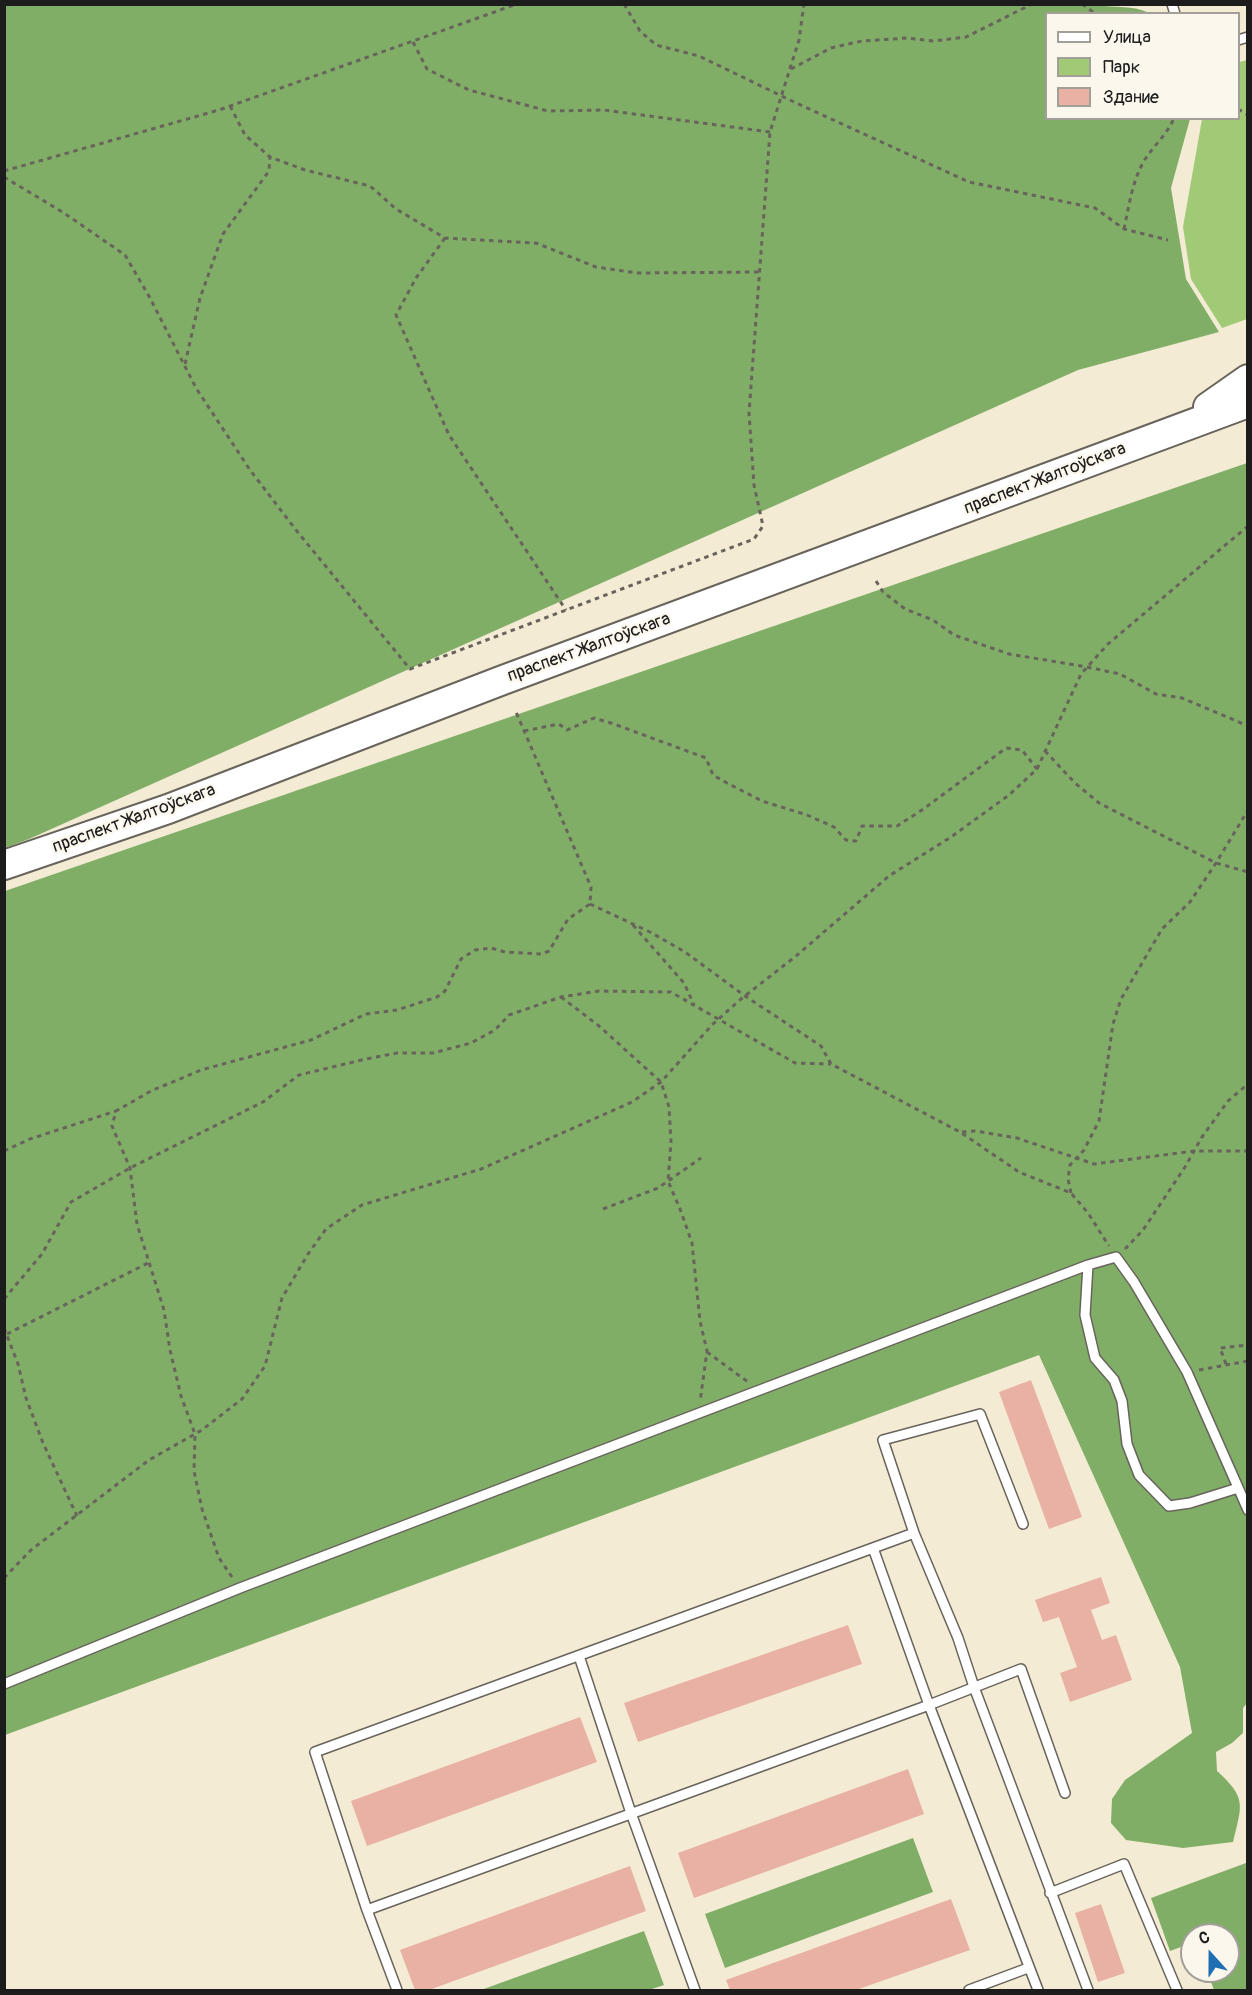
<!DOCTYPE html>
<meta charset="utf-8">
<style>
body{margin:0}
#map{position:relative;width:1252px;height:1995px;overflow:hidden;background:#f4ebd4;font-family:Pangolin,sans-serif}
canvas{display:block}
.frame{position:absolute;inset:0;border:6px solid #1c1c1c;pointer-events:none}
.legend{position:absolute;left:1045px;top:12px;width:195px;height:108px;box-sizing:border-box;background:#fbf7ec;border:2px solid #a29f99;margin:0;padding:8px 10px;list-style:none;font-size:18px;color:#1c1c1c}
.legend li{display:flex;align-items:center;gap:12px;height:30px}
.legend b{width:30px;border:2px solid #a29f99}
.north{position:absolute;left:1180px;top:1923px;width:60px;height:60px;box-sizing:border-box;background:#fbf7ec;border:2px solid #a29f99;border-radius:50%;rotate:339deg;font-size:16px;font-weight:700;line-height:24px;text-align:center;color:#1c1c1c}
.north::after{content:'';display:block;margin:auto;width:21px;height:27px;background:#1f6fb2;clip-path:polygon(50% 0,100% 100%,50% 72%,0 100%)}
</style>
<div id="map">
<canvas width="1252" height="1995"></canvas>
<div class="frame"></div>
<ul class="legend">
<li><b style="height:8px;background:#fff"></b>Улица</li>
<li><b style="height:16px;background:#a1ca76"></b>Парк</li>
<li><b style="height:16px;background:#e9b1a3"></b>Здание</li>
</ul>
<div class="north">С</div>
</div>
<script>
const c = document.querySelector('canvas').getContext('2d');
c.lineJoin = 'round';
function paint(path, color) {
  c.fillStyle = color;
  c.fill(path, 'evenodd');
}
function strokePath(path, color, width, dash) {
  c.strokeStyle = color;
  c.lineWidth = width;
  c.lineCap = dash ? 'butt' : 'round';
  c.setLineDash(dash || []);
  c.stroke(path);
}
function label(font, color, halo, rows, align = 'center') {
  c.font = font + ' Pangolin,sans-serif';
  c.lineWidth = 4.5;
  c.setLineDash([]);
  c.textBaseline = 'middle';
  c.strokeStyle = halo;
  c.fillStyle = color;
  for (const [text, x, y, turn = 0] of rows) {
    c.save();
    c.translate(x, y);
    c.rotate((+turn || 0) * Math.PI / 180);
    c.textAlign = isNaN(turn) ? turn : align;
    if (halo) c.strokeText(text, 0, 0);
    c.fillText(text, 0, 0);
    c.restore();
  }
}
paint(new Path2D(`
 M 1247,60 L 1247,319 L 1222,328 L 1191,279 L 1183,227 L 1202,119 L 1238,118 L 1239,62 Z`), '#a1ca76');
paint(new Path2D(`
 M 1098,5 C 1116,8 1133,5 1149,13 L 1046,14 L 1046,118 L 1190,119 L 1171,188 L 1186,279 L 1219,332 L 1078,370 L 29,839 L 5,848 L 5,5 Z
 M 1247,463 L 1248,1702 L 1243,1708 L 1243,1733 L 1232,1743 L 1216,1752 L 1217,1771 C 1247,1798 1242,1805 1233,1842 L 1183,1848 L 1126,1840 L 1111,1823 L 1112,1799 L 1125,1780 L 1192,1733 L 1180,1667 L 1039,1355 L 5,1735 L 5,891 Z
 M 913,1838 L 933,1892 L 725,1968 L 705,1914 Z
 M 1246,1863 L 1248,1869 L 1247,1990 L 1214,1990 L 1207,1971 L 1228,1971 L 1228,1935 L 1192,1935 L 1192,1943 L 1170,1951 L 1151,1898 Z
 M 644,1931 L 664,1985 L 649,1990 L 481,1990 Z`), '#80ae67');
paint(new Path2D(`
 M 1031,1380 L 1082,1517 L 1049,1529 L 999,1392 Z
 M 1101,1577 L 1110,1603 L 1091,1610 L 1102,1640 L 1116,1635 L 1132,1680 L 1070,1702 L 1060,1673 L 1077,1667 L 1059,1617 L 1043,1622 L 1035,1600 Z
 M 848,1625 L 862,1664 L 638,1742 L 624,1703 Z
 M 580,1717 L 597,1762 L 367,1846 L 351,1801 Z
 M 908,1769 L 924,1814 L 694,1898 L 678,1853 Z
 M 630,1866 L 646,1911 L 429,1990 L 415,1990 L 400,1950 Z
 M 951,1899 L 970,1950 L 856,1990 L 730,1990 L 726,1980 Z
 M 1101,1904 L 1125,1973 L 1098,1982 L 1075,1913 Z`), '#e9b1a3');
const lane = new Path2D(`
 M 1172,4 L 1175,14
 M 1238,40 L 1248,37
 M 1088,1265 L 1085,1315 L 1095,1358 L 1114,1380 L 1122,1401 L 1127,1444 L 1139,1475 L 1169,1506 L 1190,1503 L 1238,1488
 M 914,1533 L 883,1440 L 980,1414 L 1023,1524
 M 873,1548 L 929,1705 L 1038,1990
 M 579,1656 L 631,1813 L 695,1990
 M 4,1684 L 240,1588 L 1088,1265 L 1116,1257 L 1134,1282 L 1187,1372 L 1248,1510
 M 1050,1893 L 1124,1864 L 1177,1990
 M 367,1910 L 929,1705 L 1021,1669 L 1065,1793
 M 397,1990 L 367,1910 L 315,1752 L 914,1533 L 958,1638 L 974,1687 L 1088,1990
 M 969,1990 L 1028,1968`);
const primary = new Path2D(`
 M 1208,407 L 1248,379
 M 4,865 L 168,809 L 503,680 L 1248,403`);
strokePath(lane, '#68645c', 12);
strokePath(primary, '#68645c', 32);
strokePath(new Path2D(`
 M 624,4 L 640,31 L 656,45 L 699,56 L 794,102 L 969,182 L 1095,208 L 1124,229 L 1168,240
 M 1082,4 L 1096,14
 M 413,42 L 427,69 L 469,90 L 548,111 L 604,110 L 770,132
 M 791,69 L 831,48 L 862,41 L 907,38 L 934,41 L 966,37 L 1032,4
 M 230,106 L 245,135 L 270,157 L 305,170 L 370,186 L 396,209 L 445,238 L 536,243 L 596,267 L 637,273 L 760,272
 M 1238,109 L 1248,115
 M 4,171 L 219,110 L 517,4
 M 4,177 L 64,213 L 125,255 L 150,298 L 196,388 L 250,470 L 296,530 L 410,669 L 754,539 L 763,526 L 754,485 L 749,413 L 770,132 L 799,40 L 804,4
 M 1124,229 C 1129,206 1132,182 1144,161 C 1153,146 1167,135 1174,118
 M 445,238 L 416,278 L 396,315 L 449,435 L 566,610
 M 185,364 L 200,298 L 223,234 L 269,171 L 270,157
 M 876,581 L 883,592 L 905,609 L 933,620 L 954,635 L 1009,654 L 1087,667 L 1120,674 L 1156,694 L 1182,698 L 1248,726
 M 524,731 L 559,724 L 567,730 L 594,718 L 614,724 L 706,758 L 713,775 L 727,783 L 762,801 L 807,815 L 834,827 L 846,840 L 856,841 L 862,826 L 897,826 L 922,810 L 1006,748 L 1022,750 L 1037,769
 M 1045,751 L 1075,783 L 1099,803 L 1216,863 L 1248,872
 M 590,904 L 650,932 L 685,952 L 745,996 L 821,1046 L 831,1064 L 960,1132 L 1019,1172 L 1071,1193 L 1088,1213 L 1109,1246
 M 633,925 L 684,983 L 694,1005
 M 561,997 L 599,1026 L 661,1082 L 669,1107 L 671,1142 L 668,1181 L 680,1209 L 692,1243 L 700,1321 L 707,1351 L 700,1402
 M 962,1132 L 975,1131 L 1017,1138 L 1094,1164 L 1194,1151 L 1248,1151
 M 4,1151 L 30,1139 L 116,1111
 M 1071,1193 L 1068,1179 L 1070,1165 L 1084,1150 L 1099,1121 L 1113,1024 L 1121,999 L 1162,929 L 1190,902 L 1216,863 L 1248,810
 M 603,1209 L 658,1188 L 701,1158
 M 1125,1249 L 1143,1230 L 1185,1167 L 1202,1137 L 1228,1101 L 1248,1084
 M 4,1299 L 42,1254 L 71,1202 L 130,1168 L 263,1102 L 299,1075 L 366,1059 L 397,1053 L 433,1053 L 471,1043 L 495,1030 L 509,1015 L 561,997 L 599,991 L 671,992 L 795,1063 L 831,1064
 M 4,1328 L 18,1364 L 26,1398 L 43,1443 L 77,1516
 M 7,1334 L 150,1262
 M 707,1352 L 748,1382
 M 1226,1364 L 1220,1348 L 1248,1345
 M 1199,1370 L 1248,1361
 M 232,1577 L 219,1558 L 202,1509 L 194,1471 L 195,1434 L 181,1396 L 170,1350 L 164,1310 L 137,1224 L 130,1168 L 112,1126 L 116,1111 L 151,1091 L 201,1070 L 311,1040 L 366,1014 L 397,1010 L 437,997 L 445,991 L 461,959 L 475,950 L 491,948 L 505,952 L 542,954 L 549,951 L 568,919 L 590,904 L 591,887 L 516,712
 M 4,1578 L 31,1550 L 149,1460 L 202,1430 L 242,1399 L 265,1366 L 282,1298 L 308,1254 L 326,1229 L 362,1205 L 481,1169 L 632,1102 L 661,1082 L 712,1025 L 741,999 L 796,956 L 889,876 L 951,837 L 1009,795 L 1037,769 L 1081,674 L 1108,644 L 1248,526`), '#68645c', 3, [4.5, 4.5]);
strokePath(lane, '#fff', 9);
strokePath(primary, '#fff', 28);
label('18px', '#1c1c1c', '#fbf7ec', [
 ["праспект Жалтоўскага",1045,479,-21],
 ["праспект Жалтоўскага",589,648,-20],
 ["праспект Жалтоўскага",134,819,-20]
]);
</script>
